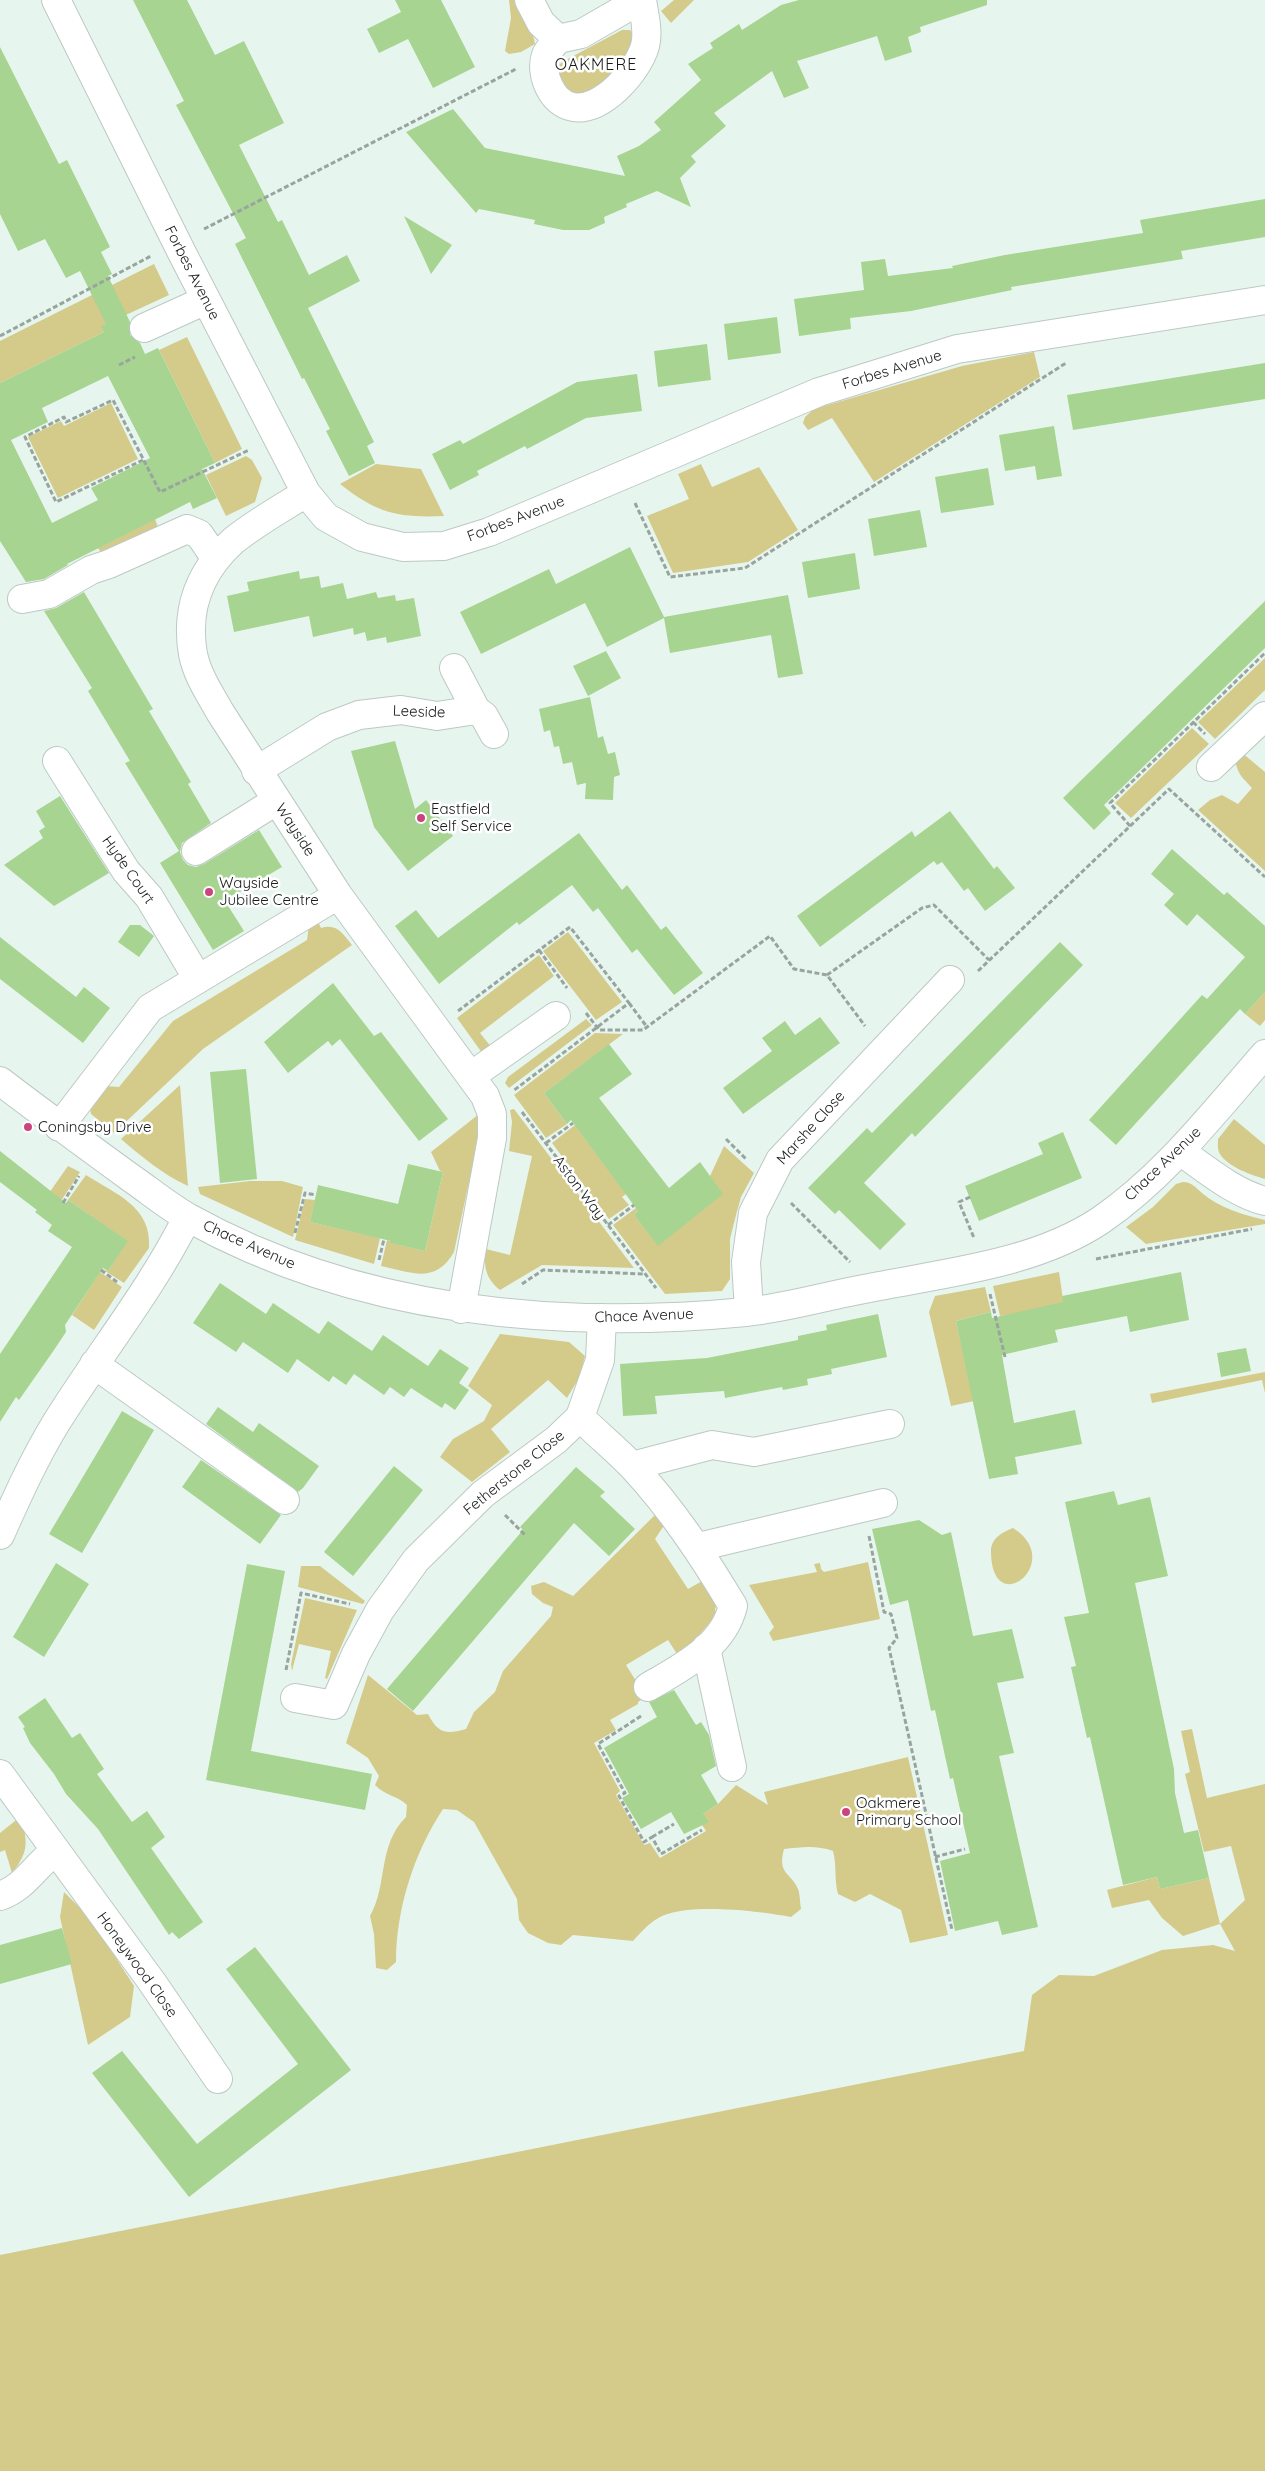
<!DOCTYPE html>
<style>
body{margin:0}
canvas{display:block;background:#e7f5ef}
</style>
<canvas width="1265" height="2471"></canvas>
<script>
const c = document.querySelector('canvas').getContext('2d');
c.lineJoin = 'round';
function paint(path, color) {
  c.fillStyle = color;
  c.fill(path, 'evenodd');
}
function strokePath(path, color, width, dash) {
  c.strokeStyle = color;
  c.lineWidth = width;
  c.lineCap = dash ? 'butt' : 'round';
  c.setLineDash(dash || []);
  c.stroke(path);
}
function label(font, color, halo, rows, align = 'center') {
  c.font = font + ' Quicksand,sans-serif';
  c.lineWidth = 5;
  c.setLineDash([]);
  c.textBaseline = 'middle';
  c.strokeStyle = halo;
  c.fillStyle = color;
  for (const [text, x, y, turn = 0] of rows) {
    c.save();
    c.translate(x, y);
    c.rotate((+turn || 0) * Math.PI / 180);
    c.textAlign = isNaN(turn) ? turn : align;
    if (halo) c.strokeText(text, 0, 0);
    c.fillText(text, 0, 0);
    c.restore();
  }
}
paint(new Path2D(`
 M 509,0 L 516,0 L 531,26 L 535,44 L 521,52 L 509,54 L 505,51 L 511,18 Z
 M 674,0 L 694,0 L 671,23 L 661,11 Z
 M 622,30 L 630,30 L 635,37 L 635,45 L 612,84 L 570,99 L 555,70 L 562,62 Z
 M 154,264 L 169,295 L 102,326 L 104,332 L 0,383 L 0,341 Z
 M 187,337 L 242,449 L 215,463 L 159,350 Z
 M 1034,352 L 1040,377 L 874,482 L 832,418 L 808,430 L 803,423 L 805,417 L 814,409 L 962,366 Z
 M 111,403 L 138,459 L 58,498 L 28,437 L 61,421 L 64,426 Z
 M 246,456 L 252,460 L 262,478 L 255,502 L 226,516 L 206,475 Z
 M 376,464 L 421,469 L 444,516 C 397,518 377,513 340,484 Z
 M 701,464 L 712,487 L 759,467 L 798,530 L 748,562 L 673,573 L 647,516 L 689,499 L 678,474 Z
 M 155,519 L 159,530 L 104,557 L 98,548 Z
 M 1265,658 L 1265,690 L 1215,739 L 1198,722 Z
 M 1192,728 L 1209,744 L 1131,818 L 1115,803 Z
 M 1241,752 L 1265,772 L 1265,871 L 1198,810 L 1210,800 L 1222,795 L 1238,804 L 1252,788 C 1243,778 1237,774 1235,759 Z
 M 317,920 L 321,928 C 337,923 343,934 352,945 L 203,1049 L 114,1133 L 91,1114 L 90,1107 L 106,1086 L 119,1087 L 173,1021 L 307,940 L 309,925 Z
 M 568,932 L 622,1002 L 596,1020 L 543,951 Z
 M 539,955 L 554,976 L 480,1033 L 496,1053 L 485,1057 L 457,1018 Z
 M 1265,992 L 1265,1020 L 1260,1026 L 1245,1014 Z
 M 586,1019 L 592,1025 L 509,1088 L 505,1083 L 508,1077 Z
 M 595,1033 L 623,1034 L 544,1093 L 567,1124 L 546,1138 L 514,1095 Z
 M 180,1085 L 188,1186 C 162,1174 142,1157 121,1139 Z
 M 514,1109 L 634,1268 L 542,1265 L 500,1290 C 486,1279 483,1266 486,1249 L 510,1255 L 532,1156 L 509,1151 L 512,1122 L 510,1110 Z
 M 479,1114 L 482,1121 L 454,1252 C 435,1285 411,1272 381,1266 L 387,1240 L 391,1241 L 391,1243 L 425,1251 L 443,1172 L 440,1171 L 431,1152 Z
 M 1234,1119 L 1265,1145 L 1265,1179 C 1251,1175 1228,1167 1220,1154 C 1217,1150 1218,1143 1218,1139 Z
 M 575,1125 L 626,1194 L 622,1197 L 629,1205 L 609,1219 L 552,1143 Z
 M 724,1146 L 754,1173 L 741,1197 L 736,1215 L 730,1239 L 730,1279 L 722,1291 L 665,1294 L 613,1225 L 636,1208 L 638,1211 L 634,1215 L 658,1245 L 710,1176 Z
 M 68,1166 L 80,1172 L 61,1201 L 49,1193 Z
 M 86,1175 C 115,1194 152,1206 149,1248 L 124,1283 L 102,1269 L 108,1271 L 127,1241 L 68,1200 Z
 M 250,1181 L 282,1181 L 303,1187 L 293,1237 L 200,1194 L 198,1187 Z
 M 1183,1182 C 1192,1182 1196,1188 1202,1193 C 1219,1208 1244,1215 1265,1220 L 1265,1224 L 1146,1244 L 1126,1227 L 1153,1207 L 1176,1184 Z
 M 305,1199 L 315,1200 L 310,1222 L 380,1238 L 374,1264 L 295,1240 Z
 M 100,1272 L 122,1287 L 94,1330 L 72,1315 Z
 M 1059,1272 L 1064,1306 L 1000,1316 L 993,1286 Z
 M 985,1287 L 991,1312 L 956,1321 L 974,1401 L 951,1406 L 929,1312 L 935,1296 Z
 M 500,1334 L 569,1342 L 585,1356 L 579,1378 L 567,1398 L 548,1380 L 491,1429 L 510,1452 L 472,1482 L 440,1457 L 453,1439 L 484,1421 L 492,1405 L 468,1386 Z
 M 1265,1372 L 1265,1393 L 1262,1380 L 1152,1403 L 1150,1394 Z
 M 658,1512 L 665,1524 L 655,1539 L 688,1589 L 704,1580 L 717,1601 L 715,1610 L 717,1614 L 682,1655 L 677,1654 L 668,1640 L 626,1665 L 646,1697 L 638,1702 L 638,1704 L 610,1720 L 616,1730 L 594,1743 L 620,1791 L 616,1795 L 644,1845 L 650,1843 L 660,1858 L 706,1831 L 702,1825 L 703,1814 L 718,1804 L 736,1785 L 768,1805 L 764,1792 L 908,1757 L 948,1935 L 910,1943 L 901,1910 L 870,1894 L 855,1902 L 838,1894 C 834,1879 837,1866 833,1851 C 817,1845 801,1847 784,1849 C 777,1875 791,1872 798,1889 C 800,1894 800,1903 801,1909 L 791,1917 C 759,1911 692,1903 662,1916 C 651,1921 641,1932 633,1941 L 573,1935 L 561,1945 L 548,1943 L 528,1933 L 519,1920 L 517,1899 L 474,1822 L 457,1810 L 443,1809 C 414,1853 396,1909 396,1962 L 387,1970 L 376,1968 L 374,1934 L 370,1916 C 388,1885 377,1846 406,1817 L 407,1805 C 397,1795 385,1796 375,1785 L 379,1776 L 368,1758 L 346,1743 L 368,1675 L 417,1715 L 428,1714 C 438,1733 445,1735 466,1729 L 474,1712 L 495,1692 L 503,1671 L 551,1616 L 553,1607 L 543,1603 L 532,1594 L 531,1586 L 544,1582 L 573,1596 Z
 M 1013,1528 C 1067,1562 991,1622 991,1551 C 991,1538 1003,1532 1013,1528 Z
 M 868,1562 L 880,1619 L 773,1641 L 769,1633 L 774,1627 L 749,1585 L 817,1572 L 814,1564 L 820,1563 L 821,1569 L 824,1572 Z
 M 301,1566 L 320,1566 L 365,1601 L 363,1604 L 298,1587 Z
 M 305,1598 L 357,1610 L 327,1679 L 325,1678 L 331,1651 L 299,1644 L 292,1671 L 291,1664 Z
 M 1192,1729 L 1207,1798 L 1265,1784 L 1265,2471 L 0,2471 L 0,2255 L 1024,2051 L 1032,1995 L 1059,1975 L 1094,1976 L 1162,1950 L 1213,1945 L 1235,1951 L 1220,1924 L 1183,1936 L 1162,1918 L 1149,1900 L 1112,1908 L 1107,1890 L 1157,1877 L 1160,1889 L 1209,1878 L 1220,1924 L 1245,1900 L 1231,1846 L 1204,1852 L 1185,1774 L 1190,1772 L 1181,1731 Z
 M 20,1817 C 29,1842 28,1853 12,1873 L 5,1850 L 0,1852 L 0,1833 Z
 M 64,1892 L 90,1918 L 134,1986 L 130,2017 L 88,2045 L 60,1917 Z`), '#d4cb8b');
paint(new Path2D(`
 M 133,0 L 187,0 L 215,55 L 244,41 L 284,123 L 239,145 L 278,222 L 282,220 L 309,275 L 347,255 L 360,281 L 308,308 L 374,442 L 367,446 L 375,463 L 349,476 L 326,431 L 330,429 L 304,378 L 302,379 L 235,244 L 246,238 L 176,105 L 184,101 Z
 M 395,0 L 441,0 L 475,67 L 433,88 L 408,39 L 379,53 L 367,29 L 401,12 Z
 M 799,0 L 987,0 L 987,5 L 920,27 L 921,32 L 908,37 L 912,52 L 885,61 L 877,36 L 797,61 L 809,88 L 784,98 L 772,71 L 714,113 L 726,126 L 691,156 L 696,162 L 680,178 L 691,207 L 657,191 L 626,204 L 627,207 L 604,217 L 605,223 L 589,230 L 563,230 L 534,224 L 535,220 L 479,209 L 476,213 L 406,132 L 453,109 L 485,148 L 625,176 L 617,156 L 639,146 L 661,130 L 654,122 L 701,80 L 688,64 L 713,48 L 710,43 L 739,24 L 742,30 L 781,5 Z
 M 0,47 L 59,164 L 67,160 L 110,247 L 101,252 L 112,274 L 108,276 L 130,322 L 130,335 L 140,343 L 145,354 L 158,348 L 215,463 L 202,469 L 217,498 L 193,509 L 190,502 L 67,564 L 68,565 L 44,579 L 26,582 L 0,541 L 0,383 L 104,332 L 101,326 L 106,324 L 80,271 L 66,278 L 45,239 L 18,251 L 0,214 ZM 108,376 L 150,458 L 91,488 L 98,500 L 52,523 L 11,440 L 48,422 L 42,408 Z
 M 1265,199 L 1265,237 L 1181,251 L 1183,259 L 1011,287 L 1012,290 L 911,311 L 850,318 L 851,329 L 799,336 L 794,299 L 864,290 L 861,262 L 885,259 L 888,276 L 953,268 L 952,266 L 1005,255 L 1143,233 L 1140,220 Z
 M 404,216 L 452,245 L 431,274 L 421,252 Z
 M 777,317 L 781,353 L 728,360 L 724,324 Z
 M 707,344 L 711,380 L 658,387 L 654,351 Z
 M 1265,363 L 1265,399 L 1073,430 L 1067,395 Z
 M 637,374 L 642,411 L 586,418 L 527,449 L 525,446 L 477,471 L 479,475 L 450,490 L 432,454 L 460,440 L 463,444 L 577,382 Z
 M 1054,426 L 1062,476 L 1037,480 L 1035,466 L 1005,471 L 999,435 Z
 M 988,468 L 994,505 L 941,513 L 935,477 Z
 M 920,510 L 927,547 L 874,556 L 868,519 Z
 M 630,547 L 664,617 L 788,595 L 803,674 L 778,678 L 771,635 L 670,653 L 664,618 L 607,647 L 585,603 L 481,654 L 460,612 L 549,569 L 556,584 Z
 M 855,553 L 860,589 L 808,598 L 802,562 Z
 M 299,571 L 300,579 L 319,576 L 321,588 L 343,583 L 347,599 L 376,592 L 378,598 L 395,595 L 396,601 L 414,598 L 421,636 L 387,643 L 386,637 L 367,641 L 365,632 L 354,635 L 353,628 L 313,637 L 309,616 L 234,632 L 227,596 L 249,591 L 247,582 Z
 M 84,592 L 153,709 L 149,711 L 191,782 L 188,784 L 211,823 L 182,843 L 180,852 L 183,860 L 188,865 L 196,867 L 204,864 L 259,830 L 282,867 L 225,901 L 244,931 L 213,950 L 160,863 L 179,851 L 125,763 L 130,761 L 88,691 L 92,688 L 44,611 L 56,608 Z
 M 1265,601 L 1265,648 L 1104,805 L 1111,813 L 1094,830 L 1063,798 Z
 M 606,651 L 621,678 L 588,696 L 573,666 Z
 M 590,697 L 598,738 L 603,736 L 608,754 L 615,752 L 620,775 L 614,777 L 613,800 L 585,799 L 586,783 L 577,785 L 572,762 L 563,764 L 559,746 L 554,747 L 550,730 L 544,732 L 539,709 Z
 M 395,741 L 415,809 L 426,800 L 453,836 L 408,871 L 374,827 L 351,751 Z
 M 60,796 L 109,873 L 54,906 L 4,865 L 43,838 L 39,831 L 45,827 L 36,811 Z
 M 950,811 L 994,869 L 997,866 L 1015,888 L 985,911 L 968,888 L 964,891 L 942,862 L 937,865 L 934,861 L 820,947 L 797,916 L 912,831 L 915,837 Z
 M 579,833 L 622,890 L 627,885 L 661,930 L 666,926 L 703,973 L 674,995 L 637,949 L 632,953 L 598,908 L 593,912 L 572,885 L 519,925 L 517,922 L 439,984 L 395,926 L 416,910 L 438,938 Z
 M 1172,849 L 1224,895 L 1227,892 L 1265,926 L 1265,992 L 1245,1014 L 1240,1009 L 1116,1145 L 1089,1120 L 1202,995 L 1207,999 L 1245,957 L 1197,914 L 1187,926 L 1164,905 L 1174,894 L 1151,874 Z
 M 130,925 L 140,925 L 154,936 L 139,957 L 118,942 Z
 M 0,937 L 76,997 L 84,987 L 110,1008 L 83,1043 L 0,979 Z
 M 1060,942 L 1083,965 L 915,1137 L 912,1133 L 864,1183 L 906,1224 L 880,1250 L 839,1210 L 835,1214 L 808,1188 L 867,1128 L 872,1133 Z
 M 333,983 L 374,1036 L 381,1032 L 448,1119 L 419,1141 L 340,1039 L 332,1046 L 328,1041 L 288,1073 L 264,1042 Z
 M 820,1017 L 840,1043 L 743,1114 L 723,1088 L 772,1051 L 762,1038 L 785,1021 L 795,1035 Z
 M 609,1044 L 632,1074 L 599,1098 L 669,1188 L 700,1162 L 723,1194 L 658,1246 L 634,1215 L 638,1211 L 571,1120 L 567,1124 L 544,1093 Z
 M 246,1069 L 257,1179 L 220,1183 L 210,1072 Z
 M 1063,1132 L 1082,1178 L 979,1221 L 965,1186 L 1043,1154 L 1038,1143 Z
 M 0,1151 L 66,1203 L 68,1200 L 128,1241 L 108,1271 L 103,1268 L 65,1325 L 66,1332 L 54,1350 L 19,1400 L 16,1397 L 0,1422 L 0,1354 L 72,1247 L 48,1231 L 52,1225 L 35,1212 L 37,1210 L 0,1182 Z
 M 408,1164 L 443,1172 L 425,1251 L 390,1243 L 391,1241 L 310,1222 L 318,1185 L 398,1204 Z
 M 1181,1272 L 1189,1320 L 1130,1332 L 1127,1316 L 1055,1330 L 1058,1342 L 1002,1355 L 1014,1423 L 1075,1410 L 1082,1444 L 1015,1457 L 1018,1474 L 989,1479 L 956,1321 L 991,1312 L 992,1318 L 1063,1302 L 1062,1296 Z
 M 220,1283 L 266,1314 L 273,1303 L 319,1334 L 328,1321 L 372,1351 L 383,1335 L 428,1366 L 440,1349 L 469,1368 L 459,1383 L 469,1390 L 455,1410 L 445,1403 L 442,1408 L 411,1388 L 404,1397 L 390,1387 L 384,1395 L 354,1374 L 346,1385 L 333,1376 L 329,1382 L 297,1359 L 288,1373 L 243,1342 L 236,1352 L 193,1323 Z
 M 878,1314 L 887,1357 L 831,1369 L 832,1374 L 807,1379 L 808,1385 L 783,1390 L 782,1387 L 725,1398 L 724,1391 L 655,1396 L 657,1414 L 623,1416 L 620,1364 L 707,1358 L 798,1340 L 798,1336 L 827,1330 L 826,1325 Z
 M 1246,1348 L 1251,1371 L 1221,1377 L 1217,1353 Z
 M 218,1407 L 253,1432 L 259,1423 L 319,1466 L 303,1488 L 298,1492 L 206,1424 Z
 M 122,1411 L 154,1430 L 82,1553 L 49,1534 Z
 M 201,1460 L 281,1515 L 260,1544 L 182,1487 Z
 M 394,1466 L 423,1490 L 353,1576 L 324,1552 Z
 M 576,1467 L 605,1492 L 600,1496 L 635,1529 L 609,1556 L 574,1523 L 413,1711 L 387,1689 L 523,1530 L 520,1527 Z
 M 1114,1491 L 1118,1505 L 1150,1497 L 1168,1576 L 1135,1583 L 1174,1769 L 1175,1793 L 1184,1833 L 1198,1830 L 1209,1878 L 1160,1889 L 1157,1877 L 1123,1885 L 1090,1737 L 1087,1738 L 1071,1667 L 1076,1666 L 1064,1617 L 1089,1613 L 1065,1502 Z
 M 919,1520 L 942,1535 L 951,1532 L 973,1636 L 1012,1629 L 1024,1678 L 997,1683 L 1014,1753 L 999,1756 L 1038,1927 L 1002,1935 L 998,1921 L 955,1931 L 940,1861 L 970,1853 L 953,1778 L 950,1779 L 935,1710 L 931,1711 L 908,1600 L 890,1605 L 872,1529 Z
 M 56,1563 L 89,1584 L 44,1657 L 13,1637 Z
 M 247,1564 L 285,1571 L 251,1751 L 372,1774 L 365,1810 L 206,1780 Z
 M 674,1690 L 696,1725 L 701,1722 L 709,1735 L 716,1766 L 701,1775 L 718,1804 L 703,1814 L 709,1822 L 684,1834 L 671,1812 L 641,1829 L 622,1798 L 629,1794 L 604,1748 L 657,1717 L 649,1702 Z
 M 45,1698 L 72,1738 L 80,1733 L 104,1769 L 97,1774 L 132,1822 L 147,1811 L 165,1837 L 151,1848 L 203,1922 L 179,1939 L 172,1932 L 169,1935 L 98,1829 L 66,1794 L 54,1774 L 30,1743 L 23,1728 L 25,1727 L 18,1717 Z
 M 62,1928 L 72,1964 L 0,1984 L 0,1945 Z
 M 255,1947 L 351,2070 L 189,2197 L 92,2073 L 122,2051 L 197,2144 L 298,2064 L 226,1969 Z`), '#a7d490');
const minor = new Path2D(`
 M 56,0 L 182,253 L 306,493 L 326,517 L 362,537 L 403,547 L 444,546 L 489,532 L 819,392 L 957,349 L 1265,300
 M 529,0 L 541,23 L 558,39 L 581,34 L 640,0
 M 558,39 C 554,44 548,50 546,55 C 539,73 552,104 573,107 C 602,112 638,71 645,46 C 649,32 644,14 642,0
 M 144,328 L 206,300
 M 306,493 C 282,508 255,523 233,541 C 200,571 185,609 193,654 C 197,675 210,694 220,712 L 338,895 L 485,1096 L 492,1114 L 492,1138 L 461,1309
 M 22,599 L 49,594 L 91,570 L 109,564 L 187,529 L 199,534 L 216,559
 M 454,668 L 476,710
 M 57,761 L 126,871 L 149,897 L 198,979
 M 1211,767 L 1265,716
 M 256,771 L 327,727 L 359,715 L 401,710 L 437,716 L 476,710 L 484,716 L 494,734
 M 196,851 L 276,801
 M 471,1076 L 556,1016
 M 0,1081 C 43,1114 87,1146 131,1178 C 150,1191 169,1207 189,1218 C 358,1312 557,1330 746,1312 C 786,1308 826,1296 864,1289 C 942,1273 1034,1265 1101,1220 C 1165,1176 1214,1112 1265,1054
 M 59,1127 L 150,1008 L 338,895
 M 1180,1151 C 1206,1169 1234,1193 1265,1201
 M 749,1311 L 746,1262 L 753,1213 L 780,1160 L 950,980
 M 94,1364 L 285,1500
 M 580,1417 C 597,1434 616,1449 633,1467 C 672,1509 703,1556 733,1606 C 723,1647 682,1667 648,1687
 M 632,1466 L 712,1445 L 754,1452 L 890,1424
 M 0,1535 C 17,1497 34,1459 56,1423 C 99,1354 151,1290 187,1218
 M 698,1547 L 883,1503
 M 706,1648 L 732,1767
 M 295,1698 L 334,1705 L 356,1654 L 380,1610 L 416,1560 L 483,1494 L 556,1440 L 580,1417 L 600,1360 L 602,1318
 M 0,1774 L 152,1982 L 218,2079
 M 0,1896 C 25,1887 34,1867 55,1851`);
strokePath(minor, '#bcc9c4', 30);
strokePath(new Path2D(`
 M 204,229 L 516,69
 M 0,336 L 151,256
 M 119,365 L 135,357
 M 143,460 L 56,502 L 25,437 L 64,417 L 66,422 L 113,400 L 160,492 L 249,450
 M 635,503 L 670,577 L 745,568 L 1066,363
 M 1193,722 L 1205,734
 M 1130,826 L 1110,803 L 1265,653
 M 539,950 L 567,988
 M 978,971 L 1169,789 L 1265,877
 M 827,975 L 922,908 L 934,905 L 989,960
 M 629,1003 L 647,1027
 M 458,1011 L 570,927 L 629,1003 L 513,1091
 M 586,1013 L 599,1030 L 643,1030 L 770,936 L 794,969 L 827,975 L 865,1026
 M 522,1112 L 656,1288
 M 726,1139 L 747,1160
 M 546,1143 L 573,1123
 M 970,1197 L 959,1202 L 974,1238
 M 63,1203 L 79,1176
 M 791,1203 L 850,1262
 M 608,1225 L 634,1205
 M 295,1233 L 305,1193 L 316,1195
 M 1096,1259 L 1252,1229
 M 379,1260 L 384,1239
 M 101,1270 L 117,1282
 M 522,1284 L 543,1270 L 644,1274
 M 990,1294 L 1005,1357
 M 505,1515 L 526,1536
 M 869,1536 L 884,1612 L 891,1614 L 897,1638 L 889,1648 L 952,1930
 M 286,1670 L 301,1593 L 350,1604
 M 641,1716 L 598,1744 L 625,1793 L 619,1796 L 644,1842 L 652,1837 L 661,1854 L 702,1830
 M 652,1837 L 674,1824
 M 935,1857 L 965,1849`), '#99a49f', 3, [5, 2.5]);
strokePath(minor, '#fff', 28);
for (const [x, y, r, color] of [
 [421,818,5,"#cd437d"],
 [209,892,5,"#cd437d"],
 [28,1127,5,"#cd437d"],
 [846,1812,5,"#cd437d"]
]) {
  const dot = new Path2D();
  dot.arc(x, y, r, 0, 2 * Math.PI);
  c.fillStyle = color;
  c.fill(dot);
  strokePath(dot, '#fff', 2);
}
label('15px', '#171b19', '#fff', [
 ["Forbes Avenue",192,273,63],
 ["Forbes Avenue",892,370,-17],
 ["Forbes Avenue",516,519,-21],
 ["Leeside",419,712,2],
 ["Wayside",295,830,57],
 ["Hyde Court",128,870,55],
 ["Marshe Close",811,1128,-48],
 ["Chace Avenue",1163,1164,-44],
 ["Aston Way",579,1188,53],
 ["Chace Avenue",249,1245,24],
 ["Chace Avenue",644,1316,-2],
 ["Fetherstone Close",514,1473,-39],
 ["Honeywood Close",137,1965,54]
]);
label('15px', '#171b19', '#fff', [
 ["Eastfield",431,809],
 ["Self Service",431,826],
 ["Wayside",219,883],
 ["Jubilee Centre",219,900],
 ["Coningsby Drive",38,1127],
 ["Oakmere",856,1803],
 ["Primary School",856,1820]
], 'left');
c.letterSpacing = '1px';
label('16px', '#171b19', '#fff', [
 ["OAKMERE",596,65]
]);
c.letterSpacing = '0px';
</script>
